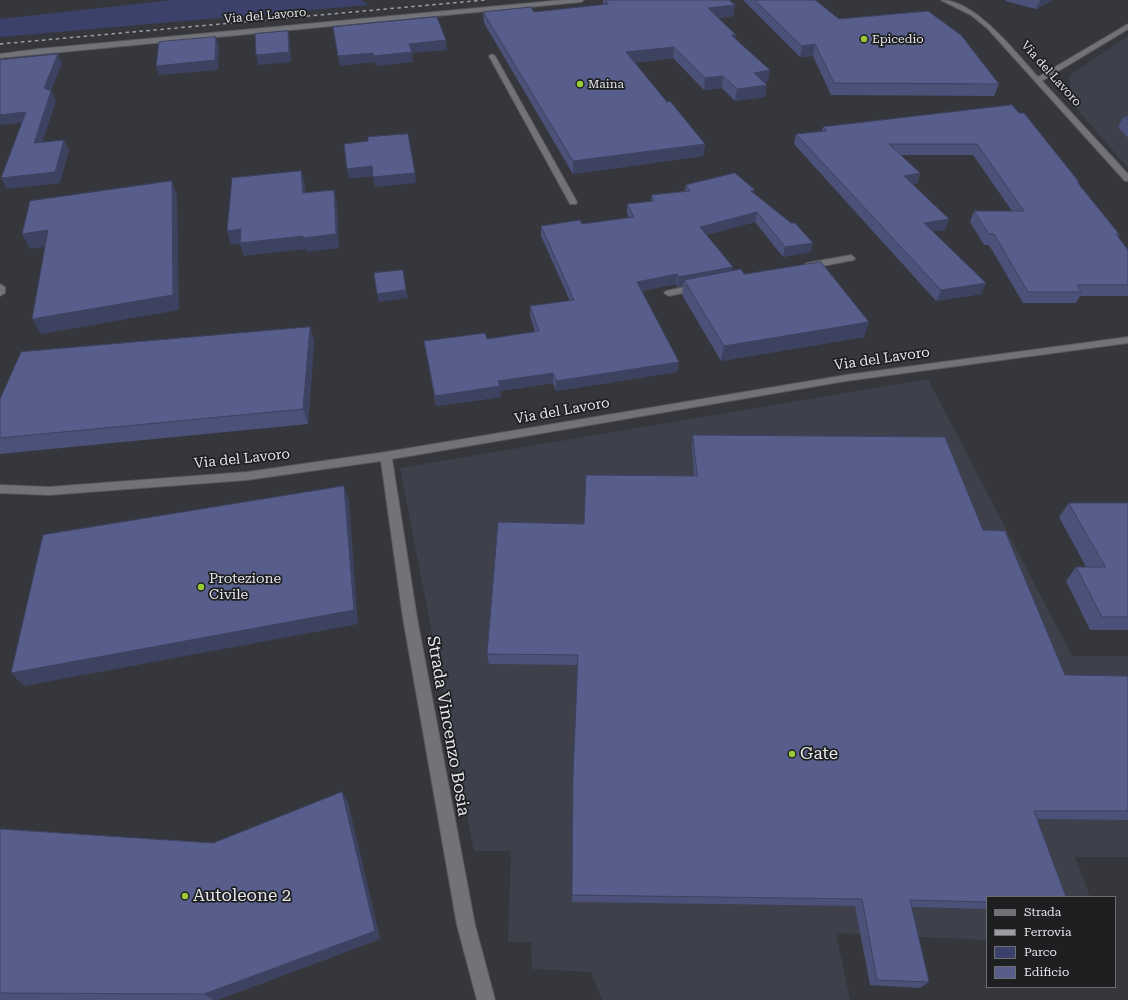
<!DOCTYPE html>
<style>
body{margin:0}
#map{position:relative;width:1128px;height:1000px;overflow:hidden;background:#36373c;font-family:"Roboto Serif",serif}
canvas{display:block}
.legend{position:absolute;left:986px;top:896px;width:130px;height:92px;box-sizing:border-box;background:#1e1f21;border:1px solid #6e6f71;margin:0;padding:5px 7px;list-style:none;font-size:12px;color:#e6e7ea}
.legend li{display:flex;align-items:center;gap:8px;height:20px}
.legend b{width:20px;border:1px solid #6e6f71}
</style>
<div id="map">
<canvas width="1128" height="1000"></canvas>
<ul class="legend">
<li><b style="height:5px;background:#727379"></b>Strada</li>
<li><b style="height:5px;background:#9d9ea2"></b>Ferrovia</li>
<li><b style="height:11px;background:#3b416b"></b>Parco</li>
<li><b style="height:11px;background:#575e8b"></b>Edificio</li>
</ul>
</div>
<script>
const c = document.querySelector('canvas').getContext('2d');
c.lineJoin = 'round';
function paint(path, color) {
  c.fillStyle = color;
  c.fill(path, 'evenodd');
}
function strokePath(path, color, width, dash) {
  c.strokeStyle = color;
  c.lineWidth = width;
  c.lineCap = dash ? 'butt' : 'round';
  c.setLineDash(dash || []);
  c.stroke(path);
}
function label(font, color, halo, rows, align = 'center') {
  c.font = font + ' "Roboto Serif",serif';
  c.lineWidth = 3.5;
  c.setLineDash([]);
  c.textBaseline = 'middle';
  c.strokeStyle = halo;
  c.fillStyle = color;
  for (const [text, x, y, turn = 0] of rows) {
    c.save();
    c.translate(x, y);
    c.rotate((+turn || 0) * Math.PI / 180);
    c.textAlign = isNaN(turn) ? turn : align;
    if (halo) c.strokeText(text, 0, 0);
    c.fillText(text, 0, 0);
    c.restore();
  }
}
paint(new Path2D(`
 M 1128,36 L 1128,168 L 1070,101 L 1070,75 Z
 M 928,379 L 1072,656 L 1128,656 L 1128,857 L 1075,857 L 1090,897 L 987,897 L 987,940 L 836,933 L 850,1000 L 602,1000 L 591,972 L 532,969 L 531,942 L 508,942 L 511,851 L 474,851 L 400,468 Z`), '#3e404b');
paint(new Path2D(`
 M 172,0 L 361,0 L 369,5 L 0,37 L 0,19 Z`), '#3b416b');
const lane = new Path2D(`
 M 492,54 L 495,56 L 577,202 L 576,204 L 570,204 L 569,202 L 489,56 Z
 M 851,255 L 855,258 L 854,260 L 807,269 L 802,266 L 807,263 Z
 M 698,284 L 701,285 L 701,289 L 669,296 L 664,293 L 666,291 Z`);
const street = new Path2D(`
 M 563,0 L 584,0 L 581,2 L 0,58 L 0,54 L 38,49 Z
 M 941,0 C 976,0 1016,53 1038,77 L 1128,24 L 1128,29 L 1042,81 L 1128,174 L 1128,181 L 1125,181 L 988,29 L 971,15 Z
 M 0,284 L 5,287 L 5,293 L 0,296 Z
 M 1128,337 L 1128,343 L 846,381 L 392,459 L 417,618 L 475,925 L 495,1000 L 477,1000 L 457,925 L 403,618 L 381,461 L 247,480 L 49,495 L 0,493 L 0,485 L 49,487 L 247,472 L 386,452 L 846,375 Z`);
strokePath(lane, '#56565b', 2);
strokePath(street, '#56565b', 2);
paint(lane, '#727379');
paint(street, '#727379');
strokePath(new Path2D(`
 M 0,44 L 485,0`), '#9d9ea2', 1.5, [3.5, 3.5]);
paint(new Path2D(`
 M 603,0 L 729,0 L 735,5 L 733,16 L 718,18 L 768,82 L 764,82 L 767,85 L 765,97 L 735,101 L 722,88 L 704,90 L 673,58 L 634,63 L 667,102 L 705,144 L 703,156 L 573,174 L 484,23 L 483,12 L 534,12 L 603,5 Z
 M 743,0 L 815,0 L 839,19 L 999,84 L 994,96 L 831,95 L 813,56 L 800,57 Z
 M 1006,0 L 1052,0 L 1036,9 L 1005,1 Z
 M 1019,113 L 1079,182 L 1079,184 L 1119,234 L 1118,237 L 1128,250 L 1128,296 L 1080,296 L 1076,303 L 1023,303 L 989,245 L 984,245 L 970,222 L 974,211 L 1012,211 L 973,155 L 900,155 L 920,173 L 917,184 L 913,184 L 945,230 L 933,231 L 981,294 L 936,301 L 794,144 L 796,134 L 822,131 L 823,127 Z
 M 1124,116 L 1128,116 L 1128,138 L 1118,127 Z
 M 686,185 L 754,193 L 813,243 L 810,252 L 783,257 L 755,222 L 706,235 L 732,271 L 744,274 L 864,337 L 721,361 L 682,295 L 683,286 L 677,287 L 676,284 L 641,291 L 677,372 L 556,391 L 553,383 L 500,391 L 501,397 L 436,406 L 424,341 L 487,339 L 535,332 L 530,316 L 530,306 L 570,301 L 541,236 L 541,226 L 582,224 L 629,218 L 627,213 L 627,204 L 651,201 L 651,195 L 685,191 Z
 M 310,327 L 314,342 L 308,424 L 0,454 L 0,399 Z
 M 693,435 L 983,530 L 1065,675 L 1128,676 L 1128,820 L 1037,819 L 987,897 L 987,909 L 912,907 L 929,982 L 920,988 L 870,985 L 855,906 L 572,902 L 573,777 L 578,665 L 489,664 L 487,654 L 584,524 L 694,476 L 692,446 Z
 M 1069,503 L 1128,503 L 1128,630 L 1090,630 L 1066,581 L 1076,567 L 1086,567 L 1059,517 Z
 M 342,792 L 348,803 L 380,939 L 217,1000 L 0,1000 L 0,829 L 213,843 Z`), '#4b5178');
paint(new Path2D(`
 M 1040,0 L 1052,0 L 1036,9 Z
 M 735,5 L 733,16 L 706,19 L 708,8 Z
 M 288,31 L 290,40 L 291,62 L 258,65 L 256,55 Z
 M 731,35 L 736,35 L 735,46 Z
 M 216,37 L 219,47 L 218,70 L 159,75 L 156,66 Z
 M 446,40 L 447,50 L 412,53 L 413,62 L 376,66 L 374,56 L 409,44 Z
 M 815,44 L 813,56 L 800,57 L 802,46 Z
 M 674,47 L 673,58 L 625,64 L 626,52 Z
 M 373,53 L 375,62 L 340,66 L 338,56 Z
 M 58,54 L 62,64 L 51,91 L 56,101 L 39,153 L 34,143 L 44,88 Z
 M 770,70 L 768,82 L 752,84 L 754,73 Z
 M 723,76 L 722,88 L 704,90 L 705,78 Z
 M 767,85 L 765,97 L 735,101 L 737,89 Z
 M 26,112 L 31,122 L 0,125 L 0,115 Z
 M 64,140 L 69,150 L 60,183 L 7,189 L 1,178 Z
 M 705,144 L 703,156 L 573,174 L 573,161 Z
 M 372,166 L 374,176 L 349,179 L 347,169 Z
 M 301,171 L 305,184 L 306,207 L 303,193 Z
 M 415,173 L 416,183 L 375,187 L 373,177 Z
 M 920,173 L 917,184 L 901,186 L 904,176 Z
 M 172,181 L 177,195 L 179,310 L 41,334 L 32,319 Z
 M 334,190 L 337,204 L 339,248 L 306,252 L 306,249 L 244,256 L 240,244 L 231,245 L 227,231 Z
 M 757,212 L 755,222 L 699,237 L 700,227 Z
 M 949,219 L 945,230 L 920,233 L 924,223 Z
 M 48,230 L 55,245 L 30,249 L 22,234 Z
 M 813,243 L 810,252 L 783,257 L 785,247 Z
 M 733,267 L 731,276 L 684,280 L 683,286 L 677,287 L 678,277 Z
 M 677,274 L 676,284 L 636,292 L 637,282 Z
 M 986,283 L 981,294 L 936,301 L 941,290 Z
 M 406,290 L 408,298 L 379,302 L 377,294 Z
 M 869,322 L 864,337 L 721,361 L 724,346 Z
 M 310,327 L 314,342 L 308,424 L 303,409 Z
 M 679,362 L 677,372 L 556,391 L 556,381 Z
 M 553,373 L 553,383 L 500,391 L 501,397 L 436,406 L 435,396 L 498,381 Z
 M 344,486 L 349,501 L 358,624 L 24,686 L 11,673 Z
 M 342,792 L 348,803 L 380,939 L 217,1000 L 214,1000 L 204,994 Z`), '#3d4261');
const building = new Path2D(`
 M 605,0 L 729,0 L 735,5 L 708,8 L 736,35 L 731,35 L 770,70 L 754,73 L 767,85 L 737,89 L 723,76 L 705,78 L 674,47 L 626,52 L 667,102 L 670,101 L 705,144 L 573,161 L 483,12 L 531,7 L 534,12 L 608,4 Z
 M 755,0 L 815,0 L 839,19 L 928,11 L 961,35 L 999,84 L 834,83 L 815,44 L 802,46 Z
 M 437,17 L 446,40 L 409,44 L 412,52 L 374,56 L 373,53 L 338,56 L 333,27 Z
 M 288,31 L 289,52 L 256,55 L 255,34 Z
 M 216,37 L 215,60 L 156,66 L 159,42 Z
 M 58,54 L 44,88 L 51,91 L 34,143 L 64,140 L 55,172 L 1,178 L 26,112 L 0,115 L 0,60 Z
 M 1012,105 L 1019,113 L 1024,113 L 1079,182 L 1077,182 L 1119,234 L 1116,234 L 1128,250 L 1128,285 L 1077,285 L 1082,292 L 1028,292 L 994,234 L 989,234 L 974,211 L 1024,211 L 977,144 L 889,144 L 920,173 L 904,176 L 949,219 L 924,223 L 986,283 L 941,290 L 796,134 L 827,131 L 823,127 Z
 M 1124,116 L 1128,116 L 1128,119 Z
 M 408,134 L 415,173 L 373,177 L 372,166 L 347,169 L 344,144 L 368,141 L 368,137 Z
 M 301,171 L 303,193 L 334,190 L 336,234 L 303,238 L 303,236 L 240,243 L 241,229 L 227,231 L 232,178 Z
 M 735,173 L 755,190 L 751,191 L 791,223 L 795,223 L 813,243 L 785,247 L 757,212 L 700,227 L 733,267 L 678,277 L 677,274 L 637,282 L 679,362 L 556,381 L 553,373 L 498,381 L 500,386 L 435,396 L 424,341 L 485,333 L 487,339 L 539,331 L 530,306 L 574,300 L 541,226 L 580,220 L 582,224 L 634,217 L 627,204 L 654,201 L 651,195 L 690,191 L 686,185 Z
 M 172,181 L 173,295 L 32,319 L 48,230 L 22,234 L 30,201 Z
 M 821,262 L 869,322 L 724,346 L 684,280 L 741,269 L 744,274 Z
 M 403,270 L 406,290 L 377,294 L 374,273 Z
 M 310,327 L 303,409 L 0,438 L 0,399 L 21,352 Z
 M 693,435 L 945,437 L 983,530 L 1005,531 L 1065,675 L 1128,676 L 1128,811 L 1034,811 L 1066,897 L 987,897 L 987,902 L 910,900 L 929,982 L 877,980 L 862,899 L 572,895 L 573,777 L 578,655 L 487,654 L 498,522 L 584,524 L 586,475 L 697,476 Z
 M 344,486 L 354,610 L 11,673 L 43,535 Z
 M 1069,503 L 1128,503 L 1128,617 L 1102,617 L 1076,567 L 1105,567 Z
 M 342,792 L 375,931 L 204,994 L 0,993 L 0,829 L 213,843 Z`);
paint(building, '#575e8b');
strokePath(building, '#3d4261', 1);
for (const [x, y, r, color] of [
 [864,39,4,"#99cb36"],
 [580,84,4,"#99cb36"],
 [201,587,4,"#99cb36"],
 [792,754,4,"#99cb36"],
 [185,896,4,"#99cb36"]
]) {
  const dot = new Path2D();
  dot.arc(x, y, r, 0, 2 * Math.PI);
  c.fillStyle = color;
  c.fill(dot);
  strokePath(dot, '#1e1f21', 1.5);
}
label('12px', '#e6e7ea', '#1e1f21', [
 ["Via del Lavoro",265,16,-5],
 ["Via del Lavoro",1051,74,48]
]);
label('12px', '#e6e7ea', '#1e1f21', [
 ["Epicedio",872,39],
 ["Maina",588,84]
], 'left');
label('14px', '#e6e7ea', '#1e1f21', [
 ["Via del Lavoro",882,359,-8],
 ["Via del Lavoro",562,411,-10],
 ["Via del Lavoro",242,459,-6]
]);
label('14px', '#e6e7ea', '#1e1f21', [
 ["Protezione",209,579],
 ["Civile",209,595]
], 'left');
label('17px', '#e6e7ea', '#1e1f21', [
 ["Strada Vincenzo Bosia",448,726,80]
]);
label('17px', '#e6e7ea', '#1e1f21', [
 ["Gate",800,754],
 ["Autoleone 2",193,896]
], 'left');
</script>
